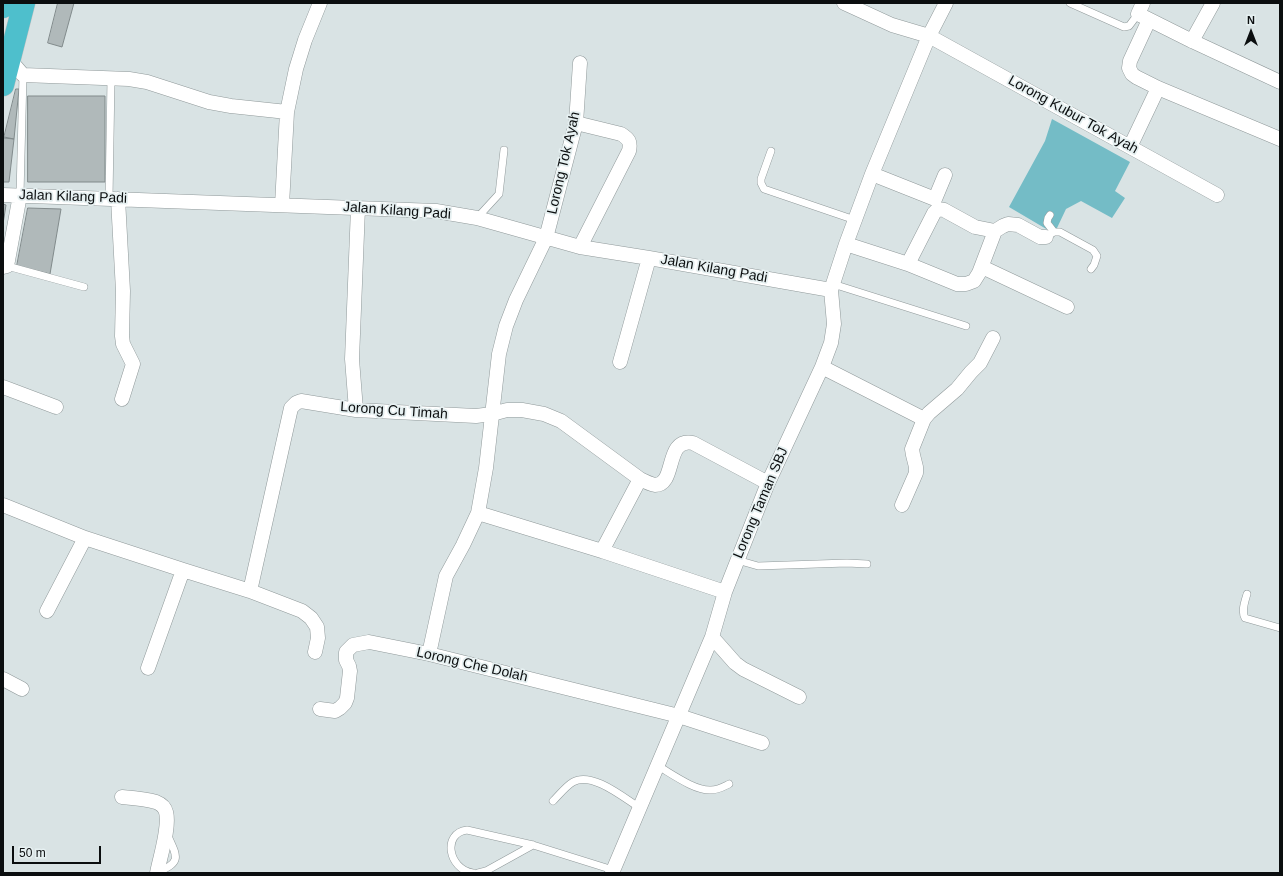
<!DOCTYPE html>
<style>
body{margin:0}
#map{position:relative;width:1283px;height:876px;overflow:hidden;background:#d9e3e4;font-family:Arial,sans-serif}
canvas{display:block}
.frame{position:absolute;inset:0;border:4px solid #0b0e0f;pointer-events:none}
.north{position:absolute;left:1231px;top:12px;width:40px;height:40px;-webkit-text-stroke:3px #e6f0f1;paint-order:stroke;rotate:0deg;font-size:11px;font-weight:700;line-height:16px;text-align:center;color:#0b0e0f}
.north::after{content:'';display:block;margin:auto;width:14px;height:18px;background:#0b0e0f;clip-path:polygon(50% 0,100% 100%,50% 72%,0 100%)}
.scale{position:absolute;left:12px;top:846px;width:89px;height:18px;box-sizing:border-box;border:2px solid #0b0e0f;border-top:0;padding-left:5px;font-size:12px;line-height:14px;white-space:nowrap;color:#0b0e0f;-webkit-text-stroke:3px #e6f0f1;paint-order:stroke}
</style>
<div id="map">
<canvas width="1283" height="876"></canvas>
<div class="frame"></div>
<div class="north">N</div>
<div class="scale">50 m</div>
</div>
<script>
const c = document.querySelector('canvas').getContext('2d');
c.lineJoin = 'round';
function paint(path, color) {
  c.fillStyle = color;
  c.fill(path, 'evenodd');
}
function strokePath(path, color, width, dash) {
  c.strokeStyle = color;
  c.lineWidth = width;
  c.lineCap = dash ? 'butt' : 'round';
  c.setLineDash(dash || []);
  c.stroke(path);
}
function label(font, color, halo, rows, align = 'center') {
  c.font = font + ' Arial,sans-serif';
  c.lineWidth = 3.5;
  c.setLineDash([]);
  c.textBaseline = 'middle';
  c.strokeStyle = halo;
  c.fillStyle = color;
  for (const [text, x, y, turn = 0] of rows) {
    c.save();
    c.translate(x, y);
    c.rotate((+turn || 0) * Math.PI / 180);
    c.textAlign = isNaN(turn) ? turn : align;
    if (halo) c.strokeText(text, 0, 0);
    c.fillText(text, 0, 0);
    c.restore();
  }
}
paint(new Path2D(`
 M 1052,119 L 1130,162 L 1115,191 L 1125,198 L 1112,218 L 1081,201 L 1066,209 L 1057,228 L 1048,230 L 1009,207 L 1045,141 Z`), '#74bcc6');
const building = new Path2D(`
 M 58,3 L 74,3 L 62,47 L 48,43 Z
 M 16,89 L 19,89 L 14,139 L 4,138 Z
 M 28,96 L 105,96 L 105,182 L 28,182 Z
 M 4,137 L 14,139 L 9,182 L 3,182 Z
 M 3,204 L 6,205 L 3,224 Z
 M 28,208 L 61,209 L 50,274 L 17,266 Z`);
paint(building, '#b0b9ba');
strokePath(building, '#818a8b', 1);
const service = new Path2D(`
 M 1070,3 L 1124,27 L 1129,26 L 1138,14
 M 771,151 L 761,179 L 761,183 L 764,189 L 855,220
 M 20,195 L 23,75
 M 109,198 L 111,79
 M 1050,215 L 1048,218 L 1047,223 L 1054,232
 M 477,218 L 499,194 L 504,150
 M 1046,237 L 1054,232 L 1060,232 L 1093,250 L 1097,256 L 1094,265 L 1091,269
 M 7,266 L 84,287
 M 833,284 L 966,326
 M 737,560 L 758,566 L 847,563 L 867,564
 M 1247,594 C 1245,601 1241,611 1245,618 L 1280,628
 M 658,766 C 672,774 695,791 711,790 C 718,790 723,787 729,784
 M 553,801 C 559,795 566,786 573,782 C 592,771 624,798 640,808
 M 156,873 C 182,862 178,858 167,834
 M 473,873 C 448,869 442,833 467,830 L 533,845 L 613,870
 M 478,873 L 486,871 L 533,845`);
const minor = new Path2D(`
 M 844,3 L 892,25 L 929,36 L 1217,195
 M 1143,3 L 1138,14 L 1192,41 L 1280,82
 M 1149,20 L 1130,61 L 1129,68 L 1132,74 L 1136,77 L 1158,88 L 1280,139
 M 1192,41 L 1213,3
 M 10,60 L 23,75 L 129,79 L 147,82 L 209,102 L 231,106 L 287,112
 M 580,63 L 576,123 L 546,238 L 516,300 L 506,326 L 499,354 L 486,468 L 478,513 L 602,551 L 725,592
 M 576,123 L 621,134 C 629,139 631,142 629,151 L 580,247
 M 1130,147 L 1158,88
 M 872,174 L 935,199 L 945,175
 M 3,195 L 436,211 L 477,218 L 580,247 L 649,258 L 831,290
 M 118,199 L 123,291 L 122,336 L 123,344 L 133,364 L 122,399
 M 282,205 L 287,112 L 296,69 L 305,40 L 320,3
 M 846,244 L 908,264 L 957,284 L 966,284 L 974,281 L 979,273 L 995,231 L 1003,226 L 1008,224 L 1018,225 L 1040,237 L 1046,237
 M 908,264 L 934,213 L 938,209 L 944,210 L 975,227 L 995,231
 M 3,267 L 7,266 L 20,195
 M 982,267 L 1067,307
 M 620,362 L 649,258
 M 822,367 L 924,419
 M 3,387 L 56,407
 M 356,410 L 352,359 L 358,208
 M 3,505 L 85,538 L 183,570 L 250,591 L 302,611 L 311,618 L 317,627 L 318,638 L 315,652
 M 902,505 L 916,473 L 916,467 L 913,455 L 912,449 L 924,419 L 929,413 L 957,389 L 971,372 L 980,363 L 993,338
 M 602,551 L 640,479
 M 250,591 L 291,408 L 296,403 L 301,401 L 356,410 L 476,416 L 492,414 L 507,410 L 522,410 L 544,414 L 561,421 L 640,479 C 644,481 650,484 655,485 C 677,485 664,437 693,443 L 768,483
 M 47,611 L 85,538
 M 712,637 L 735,663 L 743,669 L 799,697
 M 429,654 L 446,576 L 463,545 L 478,513
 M 148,668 L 183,570
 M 3,679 L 22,689
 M 320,709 L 335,711 L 340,708 L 345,703 L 347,698 L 350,671 L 349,666 L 346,660 L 346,652 L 353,645 L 369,642 L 429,654 L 679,716 L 762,743
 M 122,797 C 133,798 146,799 156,802 C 161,804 165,808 166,812 C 170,827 160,857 157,873
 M 612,873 L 712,637 L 725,592 L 768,483 L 822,367 L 831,343 L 834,324 L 831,290 L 846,244 L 872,174 L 929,36 L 946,3`);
const trunk = new Path2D(`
 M 3,7 L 4,3
 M 3,85 L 24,3`);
strokePath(service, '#90999a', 8);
strokePath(minor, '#90999a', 15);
strokePath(trunk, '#c0c0c1', 23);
strokePath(service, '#fff', 7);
strokePath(minor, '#fff', 14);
strokePath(trunk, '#4ebfcc', 22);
label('14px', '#0b0e0f', '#e6f0f1', [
 ["Lorong Kubur Tok Ayah",1073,115,29],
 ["Lorong Tok Ayah",564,163,-77],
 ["Jalan Kilang Padi",73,197,2],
 ["Jalan Kilang Padi",397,211,4],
 ["Jalan Kilang Padi",714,269,10],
 ["Lorong Cu Timah",394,411,4],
 ["Lorong Taman SBJ",761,503,-67],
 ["Lorong Che Dolah",472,665,13]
]);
</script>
